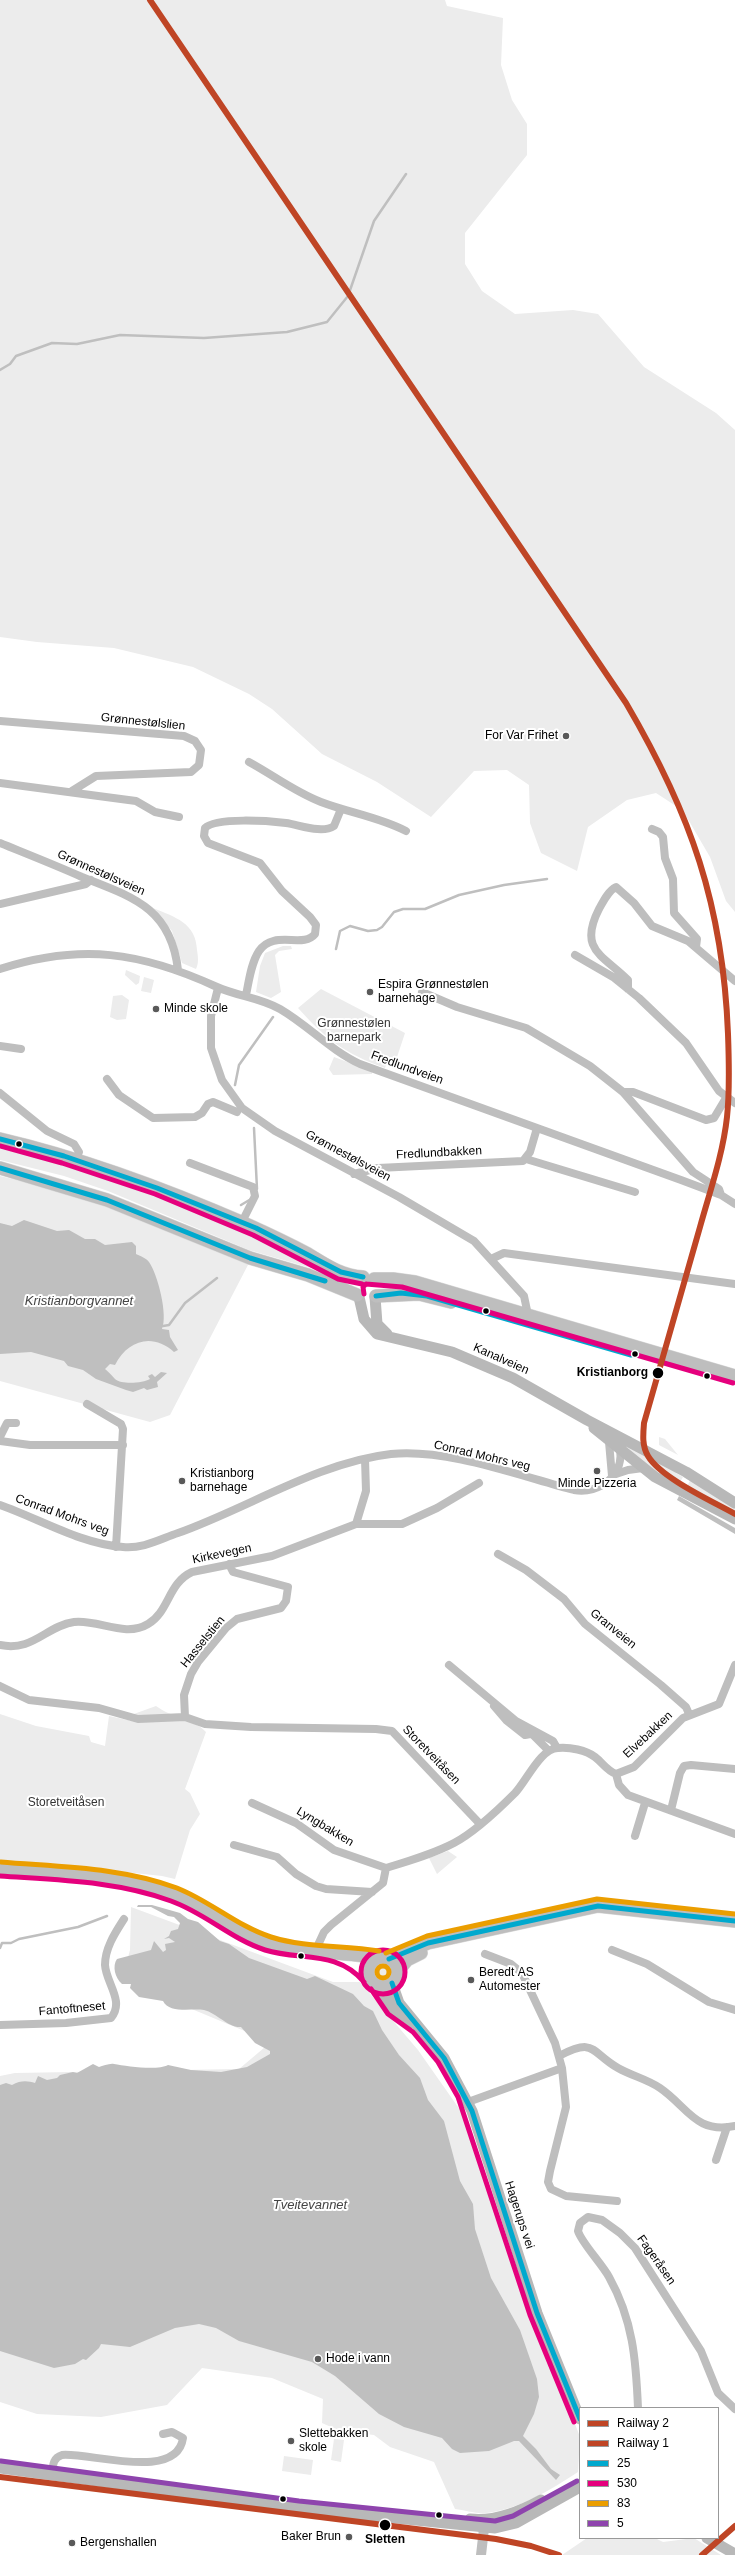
<!DOCTYPE html>
<meta charset="utf-8">
<style>
body{margin:0}
#map{position:relative;width:735px;height:2555px;overflow:hidden;background:#fff;font-family:Arial,sans-serif}
canvas{display:block}
.legend{position:absolute;left:579px;top:2407px;width:140px;height:132px;box-sizing:border-box;background:#fff;border:1px solid #999;margin:0;padding:5px 7px;list-style:none;font-size:12px;color:#000}
.legend li{display:flex;align-items:center;gap:8px;height:20px}
.legend b{width:20px;border:1px solid #999}
</style>
<div id="map">
<canvas width="735" height="2555"></canvas>
<ul class="legend">
<li><b style="height:5px;background:#bf4525"></b>Railway 2</li>
<li><b style="height:5px;background:#bf4525"></b>Railway 1</li>
<li><b style="height:5px;background:#00a9ce"></b>25</li>
<li><b style="height:5px;background:#e5007d"></b>530</li>
<li><b style="height:5px;background:#eb9e00"></b>83</li>
<li><b style="height:5px;background:#8e44ad"></b>5</li>
</ul>
</div>
<script>
const c = document.querySelector('canvas').getContext('2d');
c.lineJoin = 'round';
function paint(path, color) {
  c.fillStyle = color;
  c.fill(path, 'evenodd');
}
function strokePath(path, color, width, dash) {
  c.strokeStyle = color;
  c.lineWidth = width;
  c.lineCap = dash ? 'butt' : 'round';
  c.setLineDash(dash || []);
  c.stroke(path);
}
function label(font, color, halo, rows, align = 'center') {
  c.font = font + ' Arial,sans-serif';
  c.lineWidth = 4;
  c.setLineDash([]);
  c.textBaseline = 'middle';
  c.strokeStyle = halo;
  c.fillStyle = color;
  for (const [text, x, y, turn = 0] of rows) {
    c.save();
    c.translate(x, y);
    c.rotate((+turn || 0) * Math.PI / 180);
    c.textAlign = isNaN(turn) ? turn : align;
    if (halo) c.strokeText(text, 0, 0);
    c.fillText(text, 0, 0);
    c.restore();
  }
}
paint(new Path2D(`
 M 0,0 L 445,0 L 447,6 L 503,18 L 501,65 L 512,100 L 527,124 L 527,155 L 465,233 L 465,264 L 482,291 L 515,314 L 573,310 L 598,314 L 644,367 L 716,413 L 735,430 L 735,912 L 726,901 L 710,857 L 689,821 L 679,808 L 656,793 L 627,800 L 588,827 L 577,871 L 541,853 L 530,823 L 529,785 L 507,770 L 474,771 L 431,817 L 377,782 L 322,754 L 272,709 L 249,694 L 193,667 L 114,648 L 37,642 L 0,637 Z
 M 153,908 C 175,917 196,923 197,950 C 198,957 199,963 196,969 L 182,963 L 172,931 Z
 M 283,946 L 291,946 L 292,949 L 279,951 L 275,955 L 281,992 L 271,998 L 256,992 L 260,966 L 265,953 Z
 M 126,970 L 140,976 L 139,983 L 136,985 L 125,975 Z
 M 144,977 L 154,980 L 151,993 L 141,991 Z
 M 321,989 L 405,1033 L 395,1063 L 387,1062 L 385,1068 C 344,1053 327,1040 298,1008 Z
 M 122,995 L 129,1000 L 126,1019 L 117,1020 L 110,1017 L 113,996 Z
 M 334,1057 L 372,1071 L 372,1074 L 333,1075 L 329,1069 Z
 M 0,1149 C 67,1161 128,1184 191,1210 C 233,1227 274,1243 314,1264 L 311,1268 L 249,1250 L 108,1191 L 64,1176 L 0,1160 Z
 M 0,1176 L 82,1196 L 249,1263 L 170,1415 L 150,1422 L 0,1381 Z
 M 659,1437 L 665,1439 L 678,1455 L 659,1445 Z
 M 620,1440 L 678,1470 L 676,1473 L 683,1477 L 679,1484 L 671,1484 L 624,1451 Z
 M 691,1478 L 735,1506 L 735,1517 L 685,1491 Z
 M 156,1706 C 172,1718 193,1718 206,1732 L 185,1789 L 190,1793 L 200,1814 L 190,1830 L 175,1879 L 162,1876 L 115,1871 L 0,1863 L 0,1714 L 36,1726 L 89,1736 L 91,1742 L 105,1746 L 109,1716 L 132,1721 L 131,1715 Z
 M 448,1851 L 457,1857 L 437,1874 L 429,1858 Z
 M 131,1907 L 333,1982 L 360,1982 L 418,2050 L 465,2117 L 525,2293 L 580,2437 L 578,2472 C 552,2489 518,2510 486,2513 C 476,2514 465,2510 455,2509 L 434,2462 L 390,2447 L 374,2435 L 340,2431 L 322,2423 L 323,2399 L 272,2378 L 202,2368 L 167,2405 L 101,2417 L 37,2414 L 0,2402 L 0,2076 L 15,2073 L 239,2069 L 271,2042 L 122,1980 L 130,1950 Z
 M376 1972a7 7 0 1 1 14 0a7 7 0 1 1-14 0Z
 M 334,2439 L 344,2440 L 341,2462 L 331,2460 Z
 M 284,2456 L 313,2460 L 311,2475 L 282,2471 Z
 M 587,2538 L 655,2538 L 663,2542 L 694,2538 L 721,2555 L 562,2555 Z`), '#ececec');
paint(new Path2D(`
 M 24,1220 L 57,1231 L 69,1230 L 85,1239 L 95,1239 L 105,1245 L 132,1242 L 136,1246 L 136,1254 C 140,1256 146,1258 149,1262 C 158,1275 168,1315 162,1329 L 169,1330 L 170,1337 L 178,1350 L 174,1352 C 152,1332 127,1341 115,1365 L 110,1364 L 105,1369 C 109,1372 112,1376 115,1379 C 122,1385 143,1383 150,1379 L 148,1376 L 152,1374 L 155,1377 L 161,1372 L 167,1373 L 157,1382 L 158,1387 L 147,1390 L 144,1388 L 133,1392 L 126,1390 L 96,1379 L 83,1370 L 68,1366 L 64,1361 L 31,1352 L 0,1354 L 0,1223 L 12,1226 Z
 M 679,1496 L 735,1528 L 735,1534 L 677,1500 Z
 M 138,1905 L 152,1905 L 180,1913 L 188,1919 L 198,1922 L 220,1941 L 229,1944 L 249,1958 L 307,1979 L 315,1976 L 353,1994 L 364,2006 L 373,2011 L 382,2030 L 399,2055 L 420,2078 L 428,2100 L 444,2121 L 460,2181 L 473,2204 L 475,2229 L 491,2278 L 520,2330 L 537,2379 L 539,2397 L 534,2414 L 523,2436 L 536,2449 L 551,2469 L 560,2475 L 556,2480 L 519,2441 L 514,2441 L 489,2451 L 460,2453 L 452,2449 L 442,2438 L 404,2427 L 379,2414 L 335,2376 L 312,2362 L 239,2341 L 216,2328 L 199,2324 L 175,2328 L 130,2347 L 101,2344 L 99,2348 L 86,2360 L 83,2359 L 75,2364 L 54,2368 L 0,2351 L 0,2085 L 6,2083 L 12,2085 C 21,2080 28,2081 35,2083 L 38,2076 L 47,2080 L 57,2078 L 60,2075 L 73,2072 L 77,2073 L 93,2064 L 99,2067 C 103,2066 110,2063 114,2064 C 126,2066 157,2071 168,2065 L 191,2070 L 221,2072 L 247,2067 L 270,2054 L 270,2051 L 255,2043 L 241,2027 C 228,2028 217,2013 204,2010 C 192,2008 169,2014 163,2001 L 139,1997 L 130,1988 L 131,1984 L 122,1984 C 115,1978 112,1966 117,1959 L 151,1950 L 154,1941 L 163,1952 L 166,1950 L 165,1944 L 175,1942 L 169,1938 L 164,1939 L 169,1936 L 171,1931 L 178,1929 L 180,1923 L 174,1917 L 168,1916 L 151,1907 L 137,1907 Z`), '#bfbfbf');
strokePath(new Path2D(`
 M 0,370 L 10,364 L 16,356 L 52,343 L 77,344 L 120,335 L 204,338 L 287,332 L 327,322 L 348,296 L 374,221 L 406,174
 M 336,949 L 340,931 L 350,926 L 368,931 L 377,930 L 382,927 L 394,912 L 403,909 L 425,909 L 459,895 L 504,885 L 547,879
 M 235,1085 L 239,1065 L 273,1017
 M 254,1128 L 257,1189
 M 241,1205 L 251,1199
 M 163,1326 L 169,1325 L 185,1303 L 217,1278
 M 0,1948 L 2,1943 L 11,1943 L 19,1939 L 78,1927 L 107,1916`), '#bfbfbf', 2.5);
const primary = new Path2D(`
 M 0,1869 C 57,1874 119,1874 173,1894 C 208,1906 235,1934 270,1944 C 305,1954 342,1951 378,1958
 M368 1972a15 15 0 1 1 30 0a15 15 0 1 1-30 0Z
 M 389,1959 L 428,1943 L 598,1906 L 735,1921
 M 397,1972 L 407,1960 L 421,1953`);
const trunk = new Path2D(`
 M 0,1139 C 86,1159 168,1190 248,1225 C 268,1234 289,1244 308,1254 C 326,1265 342,1276 363,1277
 M 0,1168 L 107,1200 L 250,1258 L 308,1275 L 357,1295
 M 374,1279 L 393,1279 L 415,1282 L 735,1376
 M 376,1296 L 419,1294 L 451,1302`);
strokePath(primary, '#dbdbdb', 14);
strokePath(trunk, '#dbdbdb', 14);
strokePath(new Path2D(`
 M 0,721 L 184,736 L 195,741 L 201,750 L 199,765 L 191,772 L 96,776 L 72,791
 M 249,762 C 273,775 295,792 321,802 C 350,813 379,817 406,831
 M 0,783 L 136,801 L 155,812 L 179,817
 M 652,829 L 659,832 L 663,837 L 665,858 L 673,879 L 674,913 L 697,939 L 696,947
 M 0,843 C 27,854 55,865 82,877 C 133,897 171,908 178,970
 M 0,904 L 86,884 L 91,880
 M 575,955 L 613,977 L 639,998 L 686,1043 L 719,1091 L 735,1103
 M 0,969 C 81,943 141,952 217,987 C 237,996 261,998 280,1009 C 309,1026 330,1050 360,1064 L 681,1180 L 721,1195 L 735,1204
 M 218,988 L 211,1016 L 211,1048 L 222,1080 L 242,1108 L 275,1131 L 399,1197 L 474,1241 L 524,1296 L 528,1315
 M 628,989 L 628,980 C 603,955 578,950 599,909 C 603,902 608,891 616,887 L 634,903 L 652,926 L 688,941 L 735,981
 M 422,992 L 457,1007 L 526,1028 L 590,1066 L 623,1092 L 693,1172 L 719,1189 L 721,1195
 M 246,995 C 249,981 251,963 259,951 C 274,929 303,949 315,934 L 316,925 L 310,917 L 282,891 L 260,863 L 208,843 L 204,836 L 205,828 C 216,817 269,821 286,823 C 300,825 322,834 334,826 L 341,809
 M 0,1046 L 21,1049
 M 107,1079 L 119,1095 L 153,1118 L 195,1117 L 202,1113 L 208,1104 L 213,1102 L 237,1112
 M 623,1092 L 633,1092 L 706,1120 L 714,1118 L 726,1098
 M 0,1093 L 47,1131 L 74,1144 L 79,1152 L 76,1159
 M 526,1159 L 635,1192
 M 190,1163 L 253,1187 L 255,1196 L 245,1216
 M 354,1174 L 378,1168 L 523,1161 L 530,1152 L 537,1128
 M 491,1259 L 504,1253 L 735,1284
 M 87,1404 L 121,1424 L 123,1429 L 116,1547
 M 0,1437 L 7,1423 L 16,1423
 M 0,1441 L 30,1445 L 123,1445
 M 609,1442 L 612,1476
 M 613,1475 L 628,1470 L 643,1468
 M 0,1505 C 40,1519 81,1544 123,1547 C 143,1549 160,1539 178,1533 C 246,1509 319,1462 391,1454 C 446,1448 520,1476 574,1490 C 599,1495 627,1474 619,1446
 M 356,1524 L 402,1524 L 437,1508 L 479,1483
 M 498,1554 L 526,1570 L 564,1599 L 585,1624 L 661,1685 L 686,1707 L 689,1714
 M 0,1645 C 33,1652 46,1626 74,1622 C 98,1619 125,1638 148,1624 C 169,1612 168,1583 192,1572 L 272,1556 L 356,1524 L 366,1491 L 365,1459
 M 449,1665 L 516,1721 L 553,1741 L 557,1748
 M 0,1686 L 29,1700 L 99,1708 L 138,1719 L 185,1717 L 205,1724 L 251,1727 L 376,1729 L 392,1731 L 480,1824
 M 494,1706 L 506,1720 L 525,1735 L 536,1733
 M 185,1717 L 184,1695 L 191,1674 L 198,1662 L 226,1628 L 237,1619 L 281,1608 L 286,1601 L 288,1587 L 233,1572 L 229,1564
 M 533,1735 L 548,1750
 M 616,1774 L 619,1785 L 628,1795 L 735,1834
 M 252,1803 L 296,1823 L 334,1850 L 386,1868
 M 671,1810 L 680,1773 L 684,1766 L 691,1765 L 735,1769
 M 635,1836 L 645,1803
 M 234,1845 L 277,1857 L 296,1874 L 316,1886 L 326,1889 L 372,1892
 M 318,1945 L 324,1932 L 331,1925 L 383,1883 L 386,1868 C 409,1861 433,1854 454,1843 C 475,1832 499,1809 515,1793 C 527,1780 541,1748 558,1748 C 570,1747 586,1750 595,1757 C 603,1763 606,1770 616,1774 L 634,1767 L 683,1718 L 719,1704 L 735,1665
 M 612,1950 L 647,1964 L 709,2002 L 735,2010
 M 485,1954 L 511,1964 L 522,1973 L 555,2043 L 562,2068 L 566,2107 L 550,2171 L 548,2182 L 551,2189 L 566,2196 L 617,2201
 M 0,2025 L 66,2023 L 111,2018 C 125,2001 106,1983 105,1965 C 105,1948 115,1933 124,1919
 M 559,2056 C 596,2037 590,2052 618,2068 C 632,2076 647,2079 660,2088 C 688,2107 695,2134 735,2126
 M 468,2102 L 562,2068
 M 716,2160 L 727,2127
 M 638,2408 C 636,2360 633,2320 609,2277 C 602,2264 581,2242 578,2231 L 580,2223 L 588,2217 L 602,2220 L 620,2233 L 635,2248 L 701,2351 L 718,2393 L 735,2409
 M 52,2475 C 53,2467 52,2458 62,2455 C 89,2452 177,2482 183,2438 L 172,2432 L 163,2434`), '#bebebe', 8);
strokePath(new Path2D(`
 M 481,2555 L 485,2520`), '#bebebe', 10);
strokePath(new Path2D(`
 M 359,1297 L 364,1319 L 377,1334 L 452,1352 L 513,1378 L 587,1420 L 686,1472 L 735,1503
 M 375,1297 L 377,1324 L 387,1334
 M 594,1428 L 655,1477 L 735,1519
 M 392,1983 L 399,2003 L 444,2058 L 472,2111 L 537,2313 L 580,2419
 M 377,1985 L 393,2009 L 411,2023
 M 0,2468 L 298,2508 L 495,2528 L 516,2523 L 580,2487
 M 470,2519 C 494,2522 519,2512 541,2500
 M 707,2538 L 735,2554`), '#b8b8b8', 11);
strokePath(primary, '#bebebe', 13);
strokePath(trunk, '#bebebe', 13);
strokePath(new Path2D(`
 M 669,1332 L 676,1317`), '#bebebe', 1);
strokePath(new Path2D(`
 M 0,1139 L 64,1156 L 157,1188 L 256,1228 L 341,1272 L 363,1277
 M 0,1168 L 107,1200 L 250,1258 L 325,1281
 M 376,1296 L 401,1293 L 427,1296 L 631,1355
 M 389,1959 L 428,1943 L 598,1906 L 735,1921
 M 392,1983 L 399,2003 L 444,2058 L 472,2111 L 537,2313 L 580,2419`), '#00a9ce', 5);
strokePath(new Path2D(`
 M 0,1146 L 62,1163 L 155,1194 L 253,1235 L 338,1279 L 362,1284
 M 364,1294 L 363,1287 L 366,1284 L 402,1287 L 733,1383
 M 0,1876 C 57,1880 117,1881 171,1901 C 205,1913 231,1939 265,1950 C 301,1961 337,1950 364,1982
 M361 1972a22 22 0 1 1 44 0a22 22 0 1 1-44 0Z
 M 371,1989 L 388,2014 L 413,2032 L 438,2062 L 458,2097 L 530,2315 L 574,2422`), '#e5007d', 5);
strokePath(new Path2D(`
 M 1,1862 C 59,1867 121,1867 177,1888 C 210,1901 237,1926 271,1937 C 305,1948 344,1945 379,1951
 M 386,1953 L 427,1936 L 597,1899 L 735,1914
 M377 1972a6 6 0 1 1 12 0a6 6 0 1 1-12 0Z`), '#eb9e00', 5);
strokePath(new Path2D(`
 M 1,2461 L 299,2501 L 495,2521 L 513,2516 L 577,2481`), '#8e44ad', 5);
strokePath(new Path2D(`
 M 150,0 L 626,703 C 691,814 723,905 728,1034 C 729,1061 730,1090 727,1117 C 723,1154 710,1191 700,1227 C 682,1292 662,1358 644,1423 C 643,1435 642,1446 648,1456 C 661,1478 712,1501 735,1514`), '#bf4525', 6);
strokePath(new Path2D(`
 M 0,2477 L 496,2539 L 531,2546 L 559,2555
 M 702,2555 L 735,2526`), '#bf4525', 6);
for (const [x, y, r, color] of [
 [566,736,4,"#595959"],
 [370,992,4,"#595959"],
 [156,1009,4,"#595959"],
 [19,1144,3.5,"#000"],
 [486,1311,3.5,"#000"],
 [635,1354,3.5,"#000"],
 [658,1373,6,"#000"],
 [707,1376,3.5,"#000"],
 [597,1471,4,"#595959"],
 [182,1481,4,"#595959"],
 [301,1956,3.5,"#000"],
 [471,1980,4,"#595959"],
 [318,2359,4,"#595959"],
 [291,2441,4,"#595959"],
 [283,2499,3.5,"#000"],
 [439,2515,3.5,"#000"],
 [385,2525,6,"#000"],
 [349,2537,4,"#595959"],
 [72,2543,4,"#595959"]
]) {
  const dot = new Path2D();
  dot.arc(x, y, r, 0, 2 * Math.PI);
  c.fillStyle = color;
  c.fill(dot);
  strokePath(dot, '#fff', 1.5);
}
label('12px', '#000', '#fff', [
 ["Grønnestølslien",143,722,6],
 ["Grønnestølsveien",101,873,24],
 ["Fredlundveien",407,1068,20],
 ["Fredlundbakken",439,1153,-3],
 ["Grønnestølsveien",348,1156,28],
 ["Kanalveien",501,1359,24],
 ["Conrad Mohrs veg",482,1456,13],
 ["Conrad Mohrs veg",62,1515,20],
 ["Kirkevegen",222,1554,-12],
 ["Granveien",613,1629,39],
 ["Hasselstien",203,1642,-51],
 ["Elvebakken",648,1735,-43],
 ["Storetveitåsen",431,1755,46],
 ["Lyngbakken",325,1827,31],
 ["Fantoftneset",72,2009,-5],
 ["Hagerups vei",519,2215,72],
 ["Fageråsen",656,2260,55]
]);
label('12px', '#000', '#fff', [
 ["For Var Frihet",558,736,"right"],
 ["Espira Grønnestølen",378,985],
 ["barnehage",378,999],
 ["Minde skole",164,1009],
 ["Kristianborg",190,1474],
 ["barnehage",190,1488],
 ["Minde Pizzeria",597,1484,"center"],
 ["Beredt AS",479,1973],
 ["Automester",479,1987],
 ["Hode i vann",326,2359],
 ["Slettebakken",299,2434],
 ["skole",299,2448],
 ["Baker Brun",341,2537,"right"],
 ["Bergenshallen",80,2543]
], 'left');
label('12px', '#333', '#fff', [
 ["Grønnestølen",354,1024],
 ["barnepark",354,1038],
 ["Storetveitåsen",66,1803]
]);
label('bold 12px', '#000', '#fff', [
 ["Kristianborg",648,1373],
 ["Sletten",385,2540,"center"]
], 'right');
label('italic 13px', '#444', '#fff', [
 ["Kristianborgvannet",79,1301],
 ["Tveitevannet",310,2205]
]);
</script>
